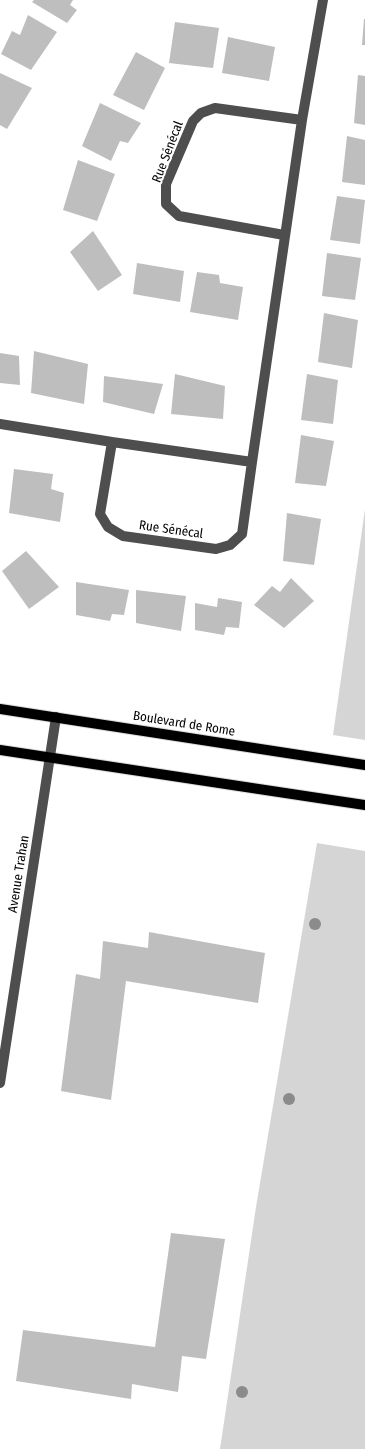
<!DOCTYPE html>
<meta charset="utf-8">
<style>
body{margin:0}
canvas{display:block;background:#fff}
</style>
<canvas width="365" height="1449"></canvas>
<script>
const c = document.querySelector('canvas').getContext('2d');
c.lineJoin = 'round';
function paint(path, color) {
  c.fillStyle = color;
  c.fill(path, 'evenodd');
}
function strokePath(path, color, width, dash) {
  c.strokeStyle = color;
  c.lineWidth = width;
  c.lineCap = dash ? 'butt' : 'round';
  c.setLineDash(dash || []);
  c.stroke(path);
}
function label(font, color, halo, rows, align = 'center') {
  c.font = font + ' "Fira Sans Condensed",sans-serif';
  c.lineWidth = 4;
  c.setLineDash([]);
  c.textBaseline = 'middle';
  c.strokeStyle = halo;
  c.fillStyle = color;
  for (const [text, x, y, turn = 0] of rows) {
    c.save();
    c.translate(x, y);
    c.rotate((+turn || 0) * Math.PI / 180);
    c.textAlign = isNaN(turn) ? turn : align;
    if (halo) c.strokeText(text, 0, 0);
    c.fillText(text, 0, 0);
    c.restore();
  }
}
paint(new Path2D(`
 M 365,509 L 365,740 L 333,735 Z
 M 317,843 L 365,851 L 365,1449 L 220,1449 L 256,1207 Z`), '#d5d5d5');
paint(new Path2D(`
 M 34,0 L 73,0 L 70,5 L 77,10 L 67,23 L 32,2 Z
 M 28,15 L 57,32 L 31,70 L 1,54 L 12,31 L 20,35 Z
 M 364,19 L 365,19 L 365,45 L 362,45 Z
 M 175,22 L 219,28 L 213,68 L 169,63 Z
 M 228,37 L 275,47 L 269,81 L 222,73 Z
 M 136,52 L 165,68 L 144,110 L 113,95 Z
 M 0,73 L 32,88 L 7,129 L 0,125 Z
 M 358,75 L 365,76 L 365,125 L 354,123 Z
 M 100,103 L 141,123 L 128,143 L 120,141 L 111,161 L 82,146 Z
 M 347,136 L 365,140 L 365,185 L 342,182 Z
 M 78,160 L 115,174 L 97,221 L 63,210 Z
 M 337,196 L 365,200 L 360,244 L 330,240 Z
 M 93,231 L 122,275 L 98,291 L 70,252 Z
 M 327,253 L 361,258 L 355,300 L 322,296 Z
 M 137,263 L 184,271 L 180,302 L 133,294 Z
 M 197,272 L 219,275 L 220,283 L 243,287 L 238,320 L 190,312 Z
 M 324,313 L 358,320 L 352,368 L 318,362 Z
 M 34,351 L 88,364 L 84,404 L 31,393 Z
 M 0,353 L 19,356 L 20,385 L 0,383 Z
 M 175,374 L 225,386 L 223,419 L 171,414 Z
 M 307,374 L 338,380 L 333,424 L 301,420 Z
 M 104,376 L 163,384 L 154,414 L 103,402 Z
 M 301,435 L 334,441 L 326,486 L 295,483 Z
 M 14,469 L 53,474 L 51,489 L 64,493 L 60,522 L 9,513 Z
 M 287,513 L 321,519 L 314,565 L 283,561 Z
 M 26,551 L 59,587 L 29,609 L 2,571 Z
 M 291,578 L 314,601 L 284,628 L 254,605 L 272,586 L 280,592 Z
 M 76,582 L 129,590 L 124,615 L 112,614 L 110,621 L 76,615 Z
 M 136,590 L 186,596 L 181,631 L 136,623 Z
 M 218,598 L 242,602 L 239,628 L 226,627 L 224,635 L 195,630 L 195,603 L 217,607 Z
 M 149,932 L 265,953 L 258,1003 L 126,981 L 111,1100 L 61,1091 L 76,974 L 100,979 L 103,941 L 148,948 Z
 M 171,1233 L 225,1239 L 206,1359 L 182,1356 L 178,1392 L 132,1384 L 131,1399 L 16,1381 L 23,1330 L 155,1347 Z`), '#bebebe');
const major = new Path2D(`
 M 0,709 L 365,765
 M 0,750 L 365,805`);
strokePath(major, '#dbdbdb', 12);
strokePath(new Path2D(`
 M 284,235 L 179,216 L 166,204 L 166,184 L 193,121 L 201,113 L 215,108 L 302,120
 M 0,424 L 112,442 L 252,462 L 302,120 L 323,0
 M 112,442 L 100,514 L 108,527 L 123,536 L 216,549 L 230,545 L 242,534 L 252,462
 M 0,1083 L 56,717`), '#4e4e4e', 10);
strokePath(major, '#000', 10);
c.fillStyle = '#8b8b8b';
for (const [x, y] of [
 [315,924],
 [289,1099],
 [242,1392]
]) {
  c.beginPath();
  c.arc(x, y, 6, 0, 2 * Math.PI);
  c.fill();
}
label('13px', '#000', '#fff', [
 ["Rue Sénécal",168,152,-69],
 ["Rue Sénécal",171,530,8],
 ["Boulevard de Rome",184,724,9],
 ["Avenue Trahan",19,874,-81]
]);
</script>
